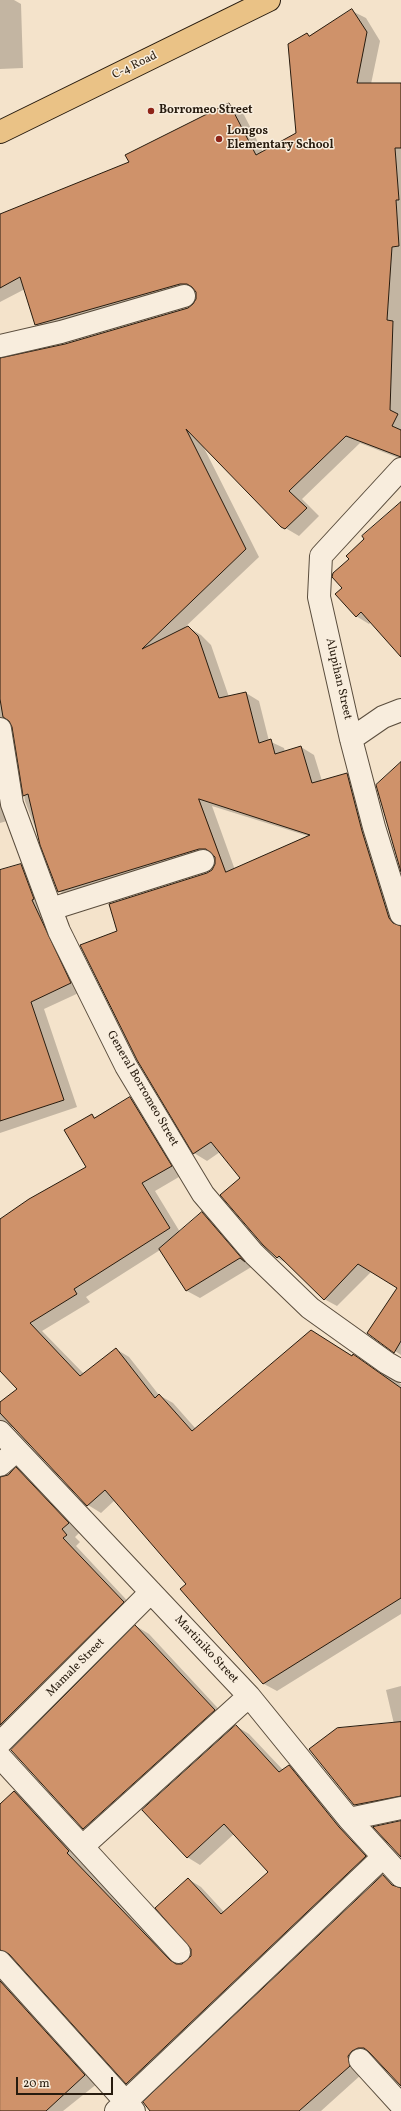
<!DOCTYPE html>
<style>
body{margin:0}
#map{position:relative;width:401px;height:2111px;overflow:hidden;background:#f4e3cb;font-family:Vollkorn,serif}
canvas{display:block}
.scale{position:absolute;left:16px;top:2077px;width:97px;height:18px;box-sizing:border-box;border:2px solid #271b0e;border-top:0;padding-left:5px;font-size:12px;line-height:14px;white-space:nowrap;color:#271b0e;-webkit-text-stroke:3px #f8eddd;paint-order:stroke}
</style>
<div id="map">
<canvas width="401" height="2111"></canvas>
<div class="scale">20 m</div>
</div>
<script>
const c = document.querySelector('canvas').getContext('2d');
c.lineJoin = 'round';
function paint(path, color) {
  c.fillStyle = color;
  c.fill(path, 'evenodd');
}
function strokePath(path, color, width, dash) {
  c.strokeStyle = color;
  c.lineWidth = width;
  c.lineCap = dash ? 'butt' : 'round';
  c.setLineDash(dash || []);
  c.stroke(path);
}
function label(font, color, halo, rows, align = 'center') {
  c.font = font + ' Vollkorn,serif';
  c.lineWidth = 3;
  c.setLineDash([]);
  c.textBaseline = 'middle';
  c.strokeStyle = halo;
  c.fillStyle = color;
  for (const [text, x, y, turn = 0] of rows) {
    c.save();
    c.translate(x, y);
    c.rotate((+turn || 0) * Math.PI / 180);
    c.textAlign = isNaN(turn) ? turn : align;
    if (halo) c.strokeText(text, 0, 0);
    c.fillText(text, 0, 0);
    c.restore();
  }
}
paint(new Path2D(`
 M 0,0 L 14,0 L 21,4 L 23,68 L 0,69 Z
 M 352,11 L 366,18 L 380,41 L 371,84 L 401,84 L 401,459 L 360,443 L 302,499 L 319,516 L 299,536 L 282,526 L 203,446 L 259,557 L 183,629 L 188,627 L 201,635 L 211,645 L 229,697 L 246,693 L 259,701 L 269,741 L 284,748 L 285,752 L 301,747 L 314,755 L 322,781 L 347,774 L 360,782 L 401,923 L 401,1355 L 368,1333 L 398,1288 L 372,1271 L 337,1306 L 324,1299 L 290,1265 L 277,1258 L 241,1178 L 220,1152 L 207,1161 L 194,1153 L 118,931 L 213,870 L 216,863 L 214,856 L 72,899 L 59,891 L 25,801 L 13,725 L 6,726 L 14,819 L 0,823 L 0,359 L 65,345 L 193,306 L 197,299 L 197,291 L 195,291 L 49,332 L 36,324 L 25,289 L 0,302 L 0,215 L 130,163 L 229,104 L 242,111 L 263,152 L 297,133 L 307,34 L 310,36 ZM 212,806 L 308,836 L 235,870 Z
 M 401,503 L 401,656 L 371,622 L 369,624 L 356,616 L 343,588 L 350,559 Z
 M 21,865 L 34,872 L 83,991 L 44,1009 L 77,1107 L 0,1133 L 0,872 Z
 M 130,1098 L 143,1106 L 184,1174 L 155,1191 L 180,1232 L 202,1213 L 215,1220 L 253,1266 L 200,1298 L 187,1291 L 160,1250 L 86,1297 L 90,1302 L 42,1331 L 84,1374 L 116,1349 L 129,1357 L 159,1395 L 173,1403 L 196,1429 L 324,1339 L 401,1384 L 401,1614 L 277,1691 L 264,1684 L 182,1589 L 188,1584 L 115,1500 L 101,1513 L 88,1505 L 14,1427 L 10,1427 L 4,1449 L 2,1478 L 16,1469 L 29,1476 L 81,1531 L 75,1537 L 80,1542 L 76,1546 L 136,1610 L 0,1742 L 0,1404 L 18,1389 L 0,1370 L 0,1219 L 87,1167 L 92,1115 L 96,1118 Z
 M 136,1626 L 149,1634 L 227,1718 L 97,1836 L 84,1828 Z
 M 401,1686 L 401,1805 L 368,1812 L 355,1804 L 394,1724 L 386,1690 Z
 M 236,1726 L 249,1734 L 283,1770 L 289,1766 L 302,1773 L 378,1864 L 140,2091 L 127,2083 L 14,1957 L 4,1960 L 98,2083 L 63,2111 L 0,2111 L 0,1805 L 14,1792 L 27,1800 L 82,1859 L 80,1861 L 179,1965 L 182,1965 L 192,1956 L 188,1879 L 201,1887 L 224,1912 L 269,1872 L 234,1834 L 200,1865 L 187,1857 Z
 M 383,1876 L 401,1888 L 401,2085 L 371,2055 L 365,2058 L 362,2074 L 321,2111 L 152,2111 Z`), '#0003');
const building = new Path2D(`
 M 352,9 L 367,32 L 357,83 L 401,83 L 401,148 L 395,148 L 399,200 L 396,200 L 399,246 L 392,247 L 387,320 L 393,321 L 390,410 L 398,414 L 392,426 L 401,430 L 401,457 L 346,436 L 289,491 L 307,508 L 285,529 L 281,527 L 186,429 L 246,549 L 142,649 L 188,626 L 198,636 L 219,698 L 246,692 L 259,743 L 271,739 L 275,754 L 301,746 L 312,783 L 347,773 L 362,831 L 389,918 L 393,923 L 401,926 L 401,1341 L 394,1353 L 367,1333 L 397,1288 L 358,1264 L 324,1300 L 279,1256 L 277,1258 L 263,1245 L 220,1195 L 240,1178 L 211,1142 L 193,1154 L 137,1060 L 80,945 L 117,931 L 109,904 L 207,873 L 212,870 L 215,864 L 215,857 L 206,849 L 199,849 L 58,892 L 40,845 L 28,794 L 23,796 L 12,727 L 9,721 L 3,717 L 0,699 L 0,358 L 65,344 L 188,308 L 193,304 L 196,299 L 196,292 L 192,287 L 187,284 L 180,284 L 35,325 L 20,277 L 0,288 L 0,214 L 129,162 L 125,155 L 229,103 L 256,155 L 296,133 L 288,44 L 307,33 L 309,36 ZM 199,799 L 310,835 L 226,872 Z
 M 401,502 L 401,657 L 361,612 L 356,617 L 335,594 L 342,588 L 332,577 L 333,573 L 349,559 L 346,556 L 364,539 L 362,536 Z
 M 401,762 L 401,872 L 376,785 Z
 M 21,864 L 34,899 L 32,900 L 71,983 L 31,1002 L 64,1100 L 0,1121 L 0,870 Z
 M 130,1097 L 172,1166 L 142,1183 L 170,1228 L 74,1289 L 77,1294 L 30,1323 L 80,1376 L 116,1348 L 155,1398 L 159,1394 L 192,1431 L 311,1330 L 352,1356 L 353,1354 L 401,1388 L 401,1598 L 263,1684 L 180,1589 L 186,1584 L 105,1490 L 87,1506 L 0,1413 L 0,1402 L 17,1389 L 0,1371 L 0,1219 L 29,1199 L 86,1167 L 64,1130 L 92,1114 L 94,1118 Z
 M 202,1212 L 245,1262 L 240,1258 L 186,1291 L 159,1249 Z
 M 16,1467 L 69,1523 L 62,1529 L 67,1535 L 63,1538 L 124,1602 L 0,1725 L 0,1477 L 8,1475 Z
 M 135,1625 L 215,1710 L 83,1829 L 11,1750 Z
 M 401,1722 L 401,1796 L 354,1805 L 309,1749 L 337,1728 Z
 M 236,1725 L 279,1772 L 289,1765 L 339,1827 L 366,1856 L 126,2084 L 9,1954 L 0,1950 L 0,1804 L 14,1791 L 69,1851 L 67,1853 L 170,1960 L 176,1964 L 182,1964 L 191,1956 L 191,1949 L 155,1908 L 188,1878 L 221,1914 L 268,1872 L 224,1824 L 187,1858 L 142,1810 Z
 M 401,1821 L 401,1857 L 373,1827 Z
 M 383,1875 L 392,1885 L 401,1888 L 401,2086 L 369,2052 L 364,2048 L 358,2048 L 352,2051 L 348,2056 L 350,2066 L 299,2111 L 150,2111 L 143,2102 Z
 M 0,1981 L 85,2075 L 46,2111 L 0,2111 Z`);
paint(building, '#cf926a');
strokePath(building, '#271b0e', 1);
const minor = new Path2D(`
 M 0,346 L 61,332 L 184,296
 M 401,469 L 321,556 L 319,597 L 351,739 L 374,827 L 401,914
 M 0,729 L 12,804 L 59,931 L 126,1066 L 203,1194 L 254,1254 L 310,1308 L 387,1363 L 401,1371
 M 351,739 L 383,717 L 401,710
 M 51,909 L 203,861
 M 0,1432 L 249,1696 L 349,1819 L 401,1876
 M 0,1465 L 17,1450
 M 0,1743 L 151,1592
 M 0,1757 L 179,1952
 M 349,1819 L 401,1808
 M 83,1846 L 249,1696
 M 0,1962 L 134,2111
 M 360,2060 L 401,2105
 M 116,2111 L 383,1857`);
const highway = new Path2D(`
 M 0,132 L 269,0`);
strokePath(minor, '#5a4d3d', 24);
strokePath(highway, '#271b0e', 24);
strokePath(minor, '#f8eddd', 22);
strokePath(highway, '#eac286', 22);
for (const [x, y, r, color] of [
 [151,111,4,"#8f2418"],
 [219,139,4,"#8f2418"]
]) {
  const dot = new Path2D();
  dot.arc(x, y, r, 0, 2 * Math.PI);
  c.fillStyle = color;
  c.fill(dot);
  strokePath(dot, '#f8eddd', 1.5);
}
label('12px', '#271b0e', '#f8eddd', [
 ["C-4 Road",135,66,-26],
 ["Alupihan Street",338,679,77],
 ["General Borromeo Street",142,1089,60],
 ["Martiniko Street",206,1650,47],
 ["Mamale Street",76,1668,-45]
]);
label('bold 12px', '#271b0e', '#f8eddd', [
 ["Borromeo Street",159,111],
 ["Longos",227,132],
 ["Elementary School",227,146]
], 'left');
</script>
